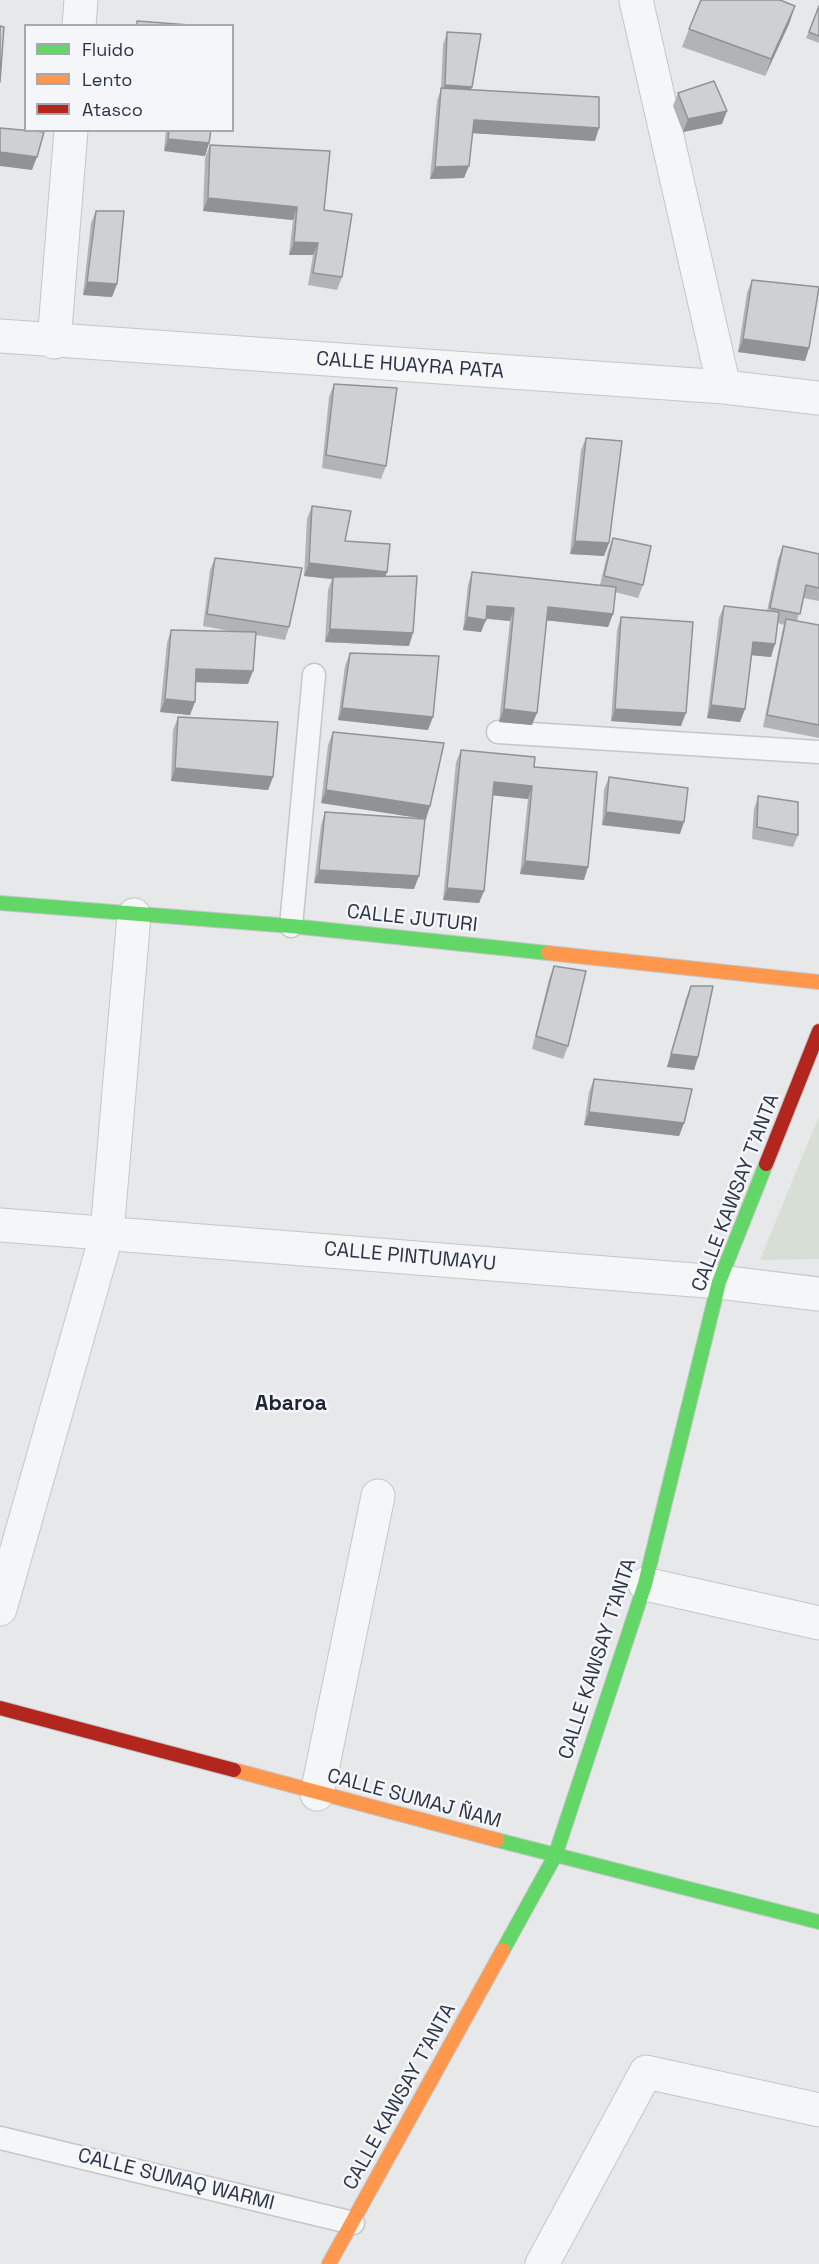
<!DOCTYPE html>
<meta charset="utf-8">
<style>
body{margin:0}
#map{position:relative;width:819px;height:2264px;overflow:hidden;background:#e6e8ea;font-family:"Space Grotesk",sans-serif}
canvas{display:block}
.legend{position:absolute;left:24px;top:24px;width:210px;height:108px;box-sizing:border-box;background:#f4f6f9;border:2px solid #a4a8b1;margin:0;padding:8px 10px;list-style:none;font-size:18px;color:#2b3445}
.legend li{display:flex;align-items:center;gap:12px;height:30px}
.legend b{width:30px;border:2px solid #a4a8b1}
</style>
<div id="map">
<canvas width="819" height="2264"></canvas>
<ul class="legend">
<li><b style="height:8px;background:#63d668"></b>Fluido</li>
<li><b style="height:8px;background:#ff974d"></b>Lento</li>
<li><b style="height:8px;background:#b3261e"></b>Atasco</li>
</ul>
</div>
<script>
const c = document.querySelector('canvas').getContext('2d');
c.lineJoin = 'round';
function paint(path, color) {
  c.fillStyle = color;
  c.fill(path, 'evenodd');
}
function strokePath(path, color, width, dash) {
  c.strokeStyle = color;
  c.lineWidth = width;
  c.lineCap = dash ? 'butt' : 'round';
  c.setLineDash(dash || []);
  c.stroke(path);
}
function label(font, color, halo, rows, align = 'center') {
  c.font = font + ' "Space Grotesk",sans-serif';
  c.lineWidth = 5;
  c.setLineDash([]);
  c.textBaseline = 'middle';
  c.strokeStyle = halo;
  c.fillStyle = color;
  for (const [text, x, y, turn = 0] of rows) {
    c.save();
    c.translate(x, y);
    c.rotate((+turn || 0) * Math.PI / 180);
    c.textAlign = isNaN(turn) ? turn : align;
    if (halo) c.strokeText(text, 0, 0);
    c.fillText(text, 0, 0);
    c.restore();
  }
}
paint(new Path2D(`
 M 819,1116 L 819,1259 L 760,1260 Z`), '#d6ded6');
const lane = new Path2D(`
 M 498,732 L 819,752
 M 291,926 L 314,675
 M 0,2138 L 353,2223`);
const street = new Path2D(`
 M 636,0 L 724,387
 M 79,26 L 81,0
 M 0,336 L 724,387 L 819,398
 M 54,342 L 71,130
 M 0,1225 L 719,1282 L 819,1294
 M 645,1584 L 819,1623
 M 0,1609 L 107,1233 L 134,915
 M 317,1794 L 378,1496
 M 542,2264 L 646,2072 L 819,2110`);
const fast = new Path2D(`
 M 0,903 L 291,926 L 548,953
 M 497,1840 L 819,1922
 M 503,1950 L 555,1856 L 645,1584 L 719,1282 L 766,1164`);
const slow = new Path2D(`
 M 548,953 L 819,982
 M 234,1770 L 497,1840
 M 329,2264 L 503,1950`);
const jam = new Path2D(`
 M 766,1164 L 819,1031
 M 0,1708 L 234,1770`);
strokePath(lane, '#c4c6c8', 25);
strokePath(street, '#c4c6c8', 35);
strokePath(fast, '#c4c6c8', 16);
strokePath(slow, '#c4c6c8', 16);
strokePath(jam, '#c4c6c8', 16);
strokePath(lane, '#f5f6f7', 22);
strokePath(street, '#f5f6f7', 33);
strokePath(fast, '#63d668', 14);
strokePath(slow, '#ff974d', 14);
strokePath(jam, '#b3261e', 14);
paint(new Path2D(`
 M 795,6 L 789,24 L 765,76 L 682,47 L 689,29 Z
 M 819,6 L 819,43 L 806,38 Z
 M 447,32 L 472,87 L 471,90 L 595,141 L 473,133 L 464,178 L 430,179 L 437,101 L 441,89 L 443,45 Z
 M 678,93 L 722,124 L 683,132 L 673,106 Z
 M 166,130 L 211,130 L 209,143 L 205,156 L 164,151 Z
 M 210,145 L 324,210 L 342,277 L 337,290 L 308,285 L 313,255 L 289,255 L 293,220 L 203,211 L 205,158 Z
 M 96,211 L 117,284 L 112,297 L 83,295 L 91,223 Z
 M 752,280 L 809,348 L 805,361 L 738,352 L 747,293 Z
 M 334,384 L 386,466 L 381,479 L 322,468 L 329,397 Z
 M 586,438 L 609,543 L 604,556 L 570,554 L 581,450 Z
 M 312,506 L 345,541 L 387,572 L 385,577 L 409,646 L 325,642 L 328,590 L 332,579 L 304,576 L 307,519 Z
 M 613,538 L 643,585 L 638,598 L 615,592 L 613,614 L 608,627 L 547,620 L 532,725 L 499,722 L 510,621 L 486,619 L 481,632 L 463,630 L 468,585 L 472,572 L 600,585 L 608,551 Z
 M 783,546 L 819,554 L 819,601 L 803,598 L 797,621 L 819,625 L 819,738 L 763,727 L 782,632 L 784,625 L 778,623 L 771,657 L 752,655 L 745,709 L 740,722 L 707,718 L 719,618 L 724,606 L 767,611 L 778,559 Z
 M 215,558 L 289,627 L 285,640 L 256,635 L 248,684 L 196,682 L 190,715 L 160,712 L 167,643 L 171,630 L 235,632 L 203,626 L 210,570 Z
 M 621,617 L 681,726 L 611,721 L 617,630 Z
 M 350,653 L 428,730 L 338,720 L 345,666 Z
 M 178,717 L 273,777 L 268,790 L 171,781 L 173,730 Z
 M 333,732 L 430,806 L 426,819 L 321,803 L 328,745 Z
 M 461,750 L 534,767 L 584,880 L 520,874 L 528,799 L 493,795 L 484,891 L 479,903 L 443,900 L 456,762 Z
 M 609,777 L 680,834 L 602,825 L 604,790 Z
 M 758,796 L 798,835 L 793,847 L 752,839 L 754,809 Z
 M 325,812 L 414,889 L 314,883 L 321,825 Z
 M 554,966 L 568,1046 L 563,1059 L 532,1049 L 549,979 Z
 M 691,986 L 698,1057 L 694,1070 L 667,1067 L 686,998 Z
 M 594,1079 L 684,1123 L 679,1136 L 584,1125 L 589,1092 Z`), '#b1b3b5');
paint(new Path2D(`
 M 795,6 L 789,24 L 765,76 L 771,59 Z
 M 445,85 L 472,87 L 467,100 L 440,98 Z
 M 727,111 L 722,124 L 683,132 L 688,119 Z
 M 474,120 L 599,128 L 595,141 L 470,133 Z
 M 168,139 L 209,143 L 205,156 L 164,151 Z
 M 0,152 L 37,157 L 32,170 L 0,166 Z
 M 469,166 L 464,178 L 430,179 L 435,167 Z
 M 208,198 L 297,207 L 293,220 L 203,211 Z
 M 294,242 L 318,243 L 313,255 L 289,255 Z
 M 87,282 L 117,284 L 112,297 L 83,295 Z
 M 743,339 L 809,348 L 805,361 L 738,352 Z
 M 575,541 L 609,543 L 604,556 L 570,554 Z
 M 309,563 L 387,572 L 382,585 L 333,577 L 332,579 L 304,576 Z
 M 487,606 L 514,608 L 510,621 L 483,618 Z
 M 548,607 L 613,614 L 608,627 L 543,620 Z
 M 467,617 L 486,620 L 481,632 L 463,630 Z
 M 330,629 L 413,633 L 409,646 L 325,642 Z
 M 753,642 L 775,644 L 771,657 L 749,655 Z
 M 196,669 L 253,671 L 248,684 L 191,682 Z
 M 165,699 L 195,702 L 190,715 L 160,712 Z
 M 711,705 L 745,709 L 740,722 L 707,718 Z
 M 342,708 L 433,717 L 428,730 L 338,720 Z
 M 504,709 L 537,713 L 532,725 L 499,722 Z
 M 615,709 L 686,713 L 681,726 L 611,721 Z
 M 175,768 L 273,777 L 268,790 L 171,781 Z
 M 494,782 L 532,786 L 528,799 L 489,795 Z
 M 326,790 L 430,806 L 426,819 L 321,803 Z
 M 606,812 L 684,822 L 680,834 L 602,825 Z
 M 525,861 L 588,867 L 584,880 L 520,874 Z
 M 319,870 L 419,876 L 414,889 L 314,883 Z
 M 447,888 L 484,891 L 479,903 L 443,900 Z
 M 671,1054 L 698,1057 L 694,1070 L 667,1067 Z
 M 589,1112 L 684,1123 L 679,1136 L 584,1125 Z`), '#909294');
const building = new Path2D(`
 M 701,0 L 780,0 L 795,6 L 771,59 L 689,29 Z
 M 819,6 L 819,36 L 809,32 Z
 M 137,21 L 203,26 L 137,26 Z
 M 0,26 L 4,27 L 0,82 Z
 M 447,32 L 481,34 L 472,87 L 445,85 Z
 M 714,81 L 727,111 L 688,119 L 678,93 Z
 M 441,88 L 599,97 L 599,128 L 474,120 L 469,166 L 435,167 Z
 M 0,128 L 44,132 L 37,157 L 0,152 Z
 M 169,130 L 211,130 L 209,143 L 168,139 Z
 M 210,145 L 330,151 L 324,210 L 352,214 L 342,277 L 313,273 L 318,243 L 294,242 L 297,207 L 208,198 Z
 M 96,211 L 124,211 L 117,284 L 87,282 Z
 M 752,280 L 819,287 L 809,348 L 743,339 Z
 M 334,384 L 397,388 L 386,466 L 326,455 Z
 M 586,438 L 622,441 L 609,543 L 575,541 Z
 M 312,506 L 351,511 L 345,541 L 390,544 L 387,572 L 309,563 Z
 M 613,538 L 651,546 L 643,585 L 604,576 Z
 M 783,546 L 819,554 L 819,588 L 806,585 L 800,614 L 770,608 Z
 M 215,558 L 302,568 L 289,627 L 207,614 Z
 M 472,572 L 616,587 L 613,614 L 548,607 L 537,713 L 504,709 L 514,608 L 487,606 L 486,620 L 467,617 Z
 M 417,576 L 413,633 L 330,629 L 333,577 Z
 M 724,606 L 779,612 L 775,644 L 753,642 L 745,709 L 711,705 Z
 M 621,617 L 693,622 L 686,713 L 615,709 Z
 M 786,619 L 819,625 L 819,725 L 767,715 Z
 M 171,630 L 256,632 L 253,671 L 196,669 L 195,702 L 165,699 Z
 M 350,653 L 439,656 L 433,717 L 342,708 Z
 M 178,717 L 278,722 L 273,777 L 175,768 Z
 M 333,732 L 444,743 L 430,806 L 326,790 Z
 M 461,750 L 535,757 L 534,767 L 597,772 L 588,867 L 525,861 L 532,786 L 494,782 L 484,891 L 447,888 Z
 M 609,777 L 688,788 L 684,822 L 606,812 Z
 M 758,796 L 798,802 L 798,835 L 757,827 Z
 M 325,812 L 425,819 L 419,876 L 319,870 Z
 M 554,966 L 586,971 L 568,1046 L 536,1036 Z
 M 691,986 L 713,986 L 698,1057 L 671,1054 Z
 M 594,1079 L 692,1089 L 684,1123 L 589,1112 Z`);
paint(building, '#ced0d3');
strokePath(building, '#909294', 1.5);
label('20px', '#2b3445', '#f4f6f9', [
 ["CALLE HUAYRA PATA",410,366,4],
 ["CALLE JUTURI",412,919,6],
 ["CALLE KAWSAY T'ANTA",736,1193,-69],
 ["CALLE PINTUMAYU",410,1257,5],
 ["CALLE KAWSAY T'ANTA",598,1659,-72],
 ["CALLE SUMAJ ÑAM",414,1799,15],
 ["CALLE KAWSAY T'ANTA",400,2097,-61],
 ["CALLE SUMAQ WARMI",176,2180,14]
]);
label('bold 21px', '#1d2536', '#f4f6f9', [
 ["Abaroa",291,1404]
]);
</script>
